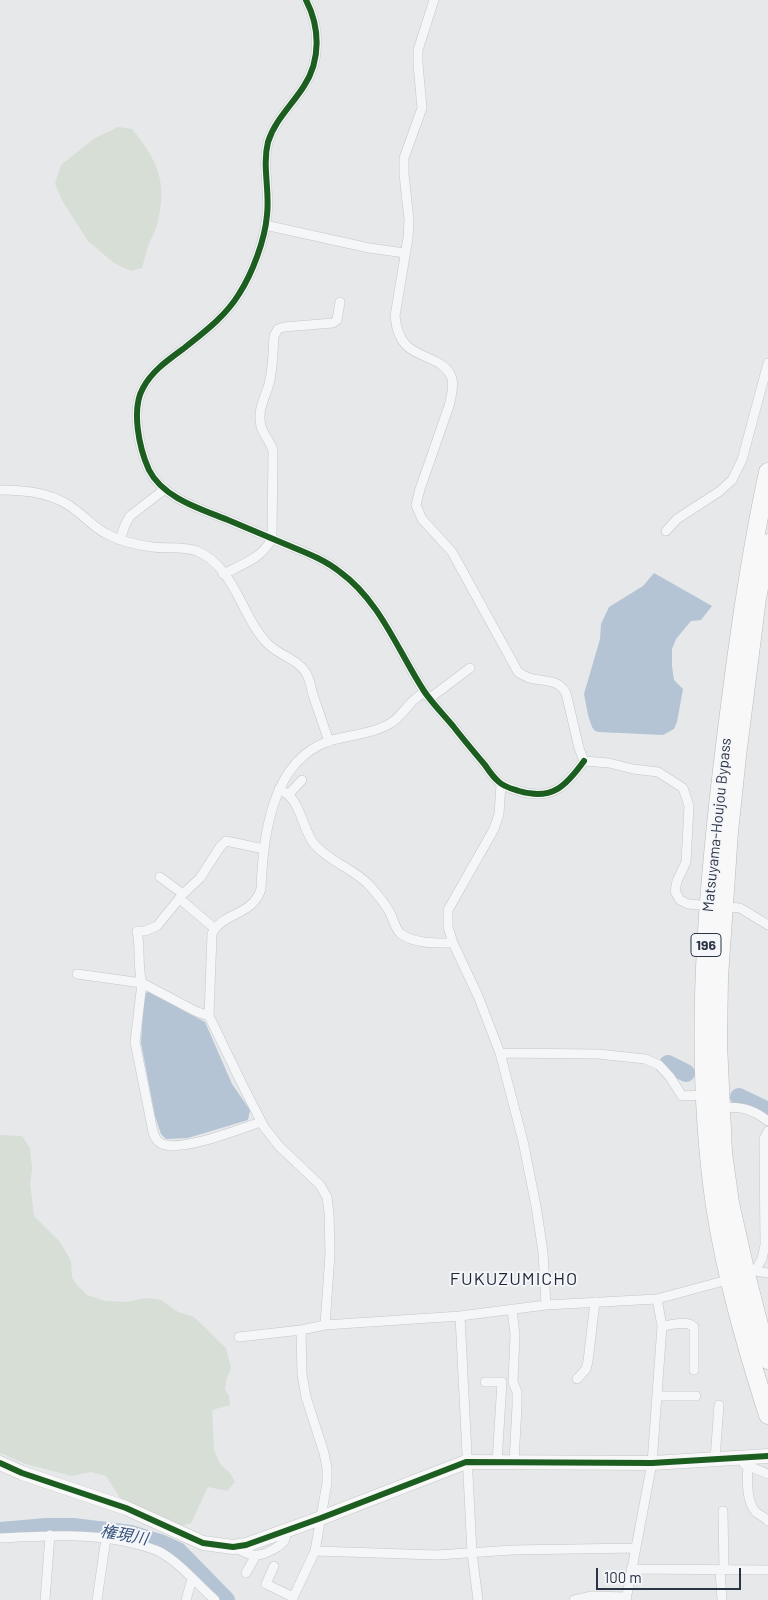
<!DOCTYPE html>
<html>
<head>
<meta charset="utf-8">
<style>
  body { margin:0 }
  #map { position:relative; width:768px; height:1600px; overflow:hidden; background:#e6e8ea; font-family:Barlow,sans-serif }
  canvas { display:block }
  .scale { position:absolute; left:596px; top:1568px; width:145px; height:22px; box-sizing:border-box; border:2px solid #2b3445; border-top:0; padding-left:6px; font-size:15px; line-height:18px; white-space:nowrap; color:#2b3445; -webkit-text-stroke:4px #f4f6f9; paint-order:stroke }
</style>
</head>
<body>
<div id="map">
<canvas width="768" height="1600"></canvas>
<div class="scale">100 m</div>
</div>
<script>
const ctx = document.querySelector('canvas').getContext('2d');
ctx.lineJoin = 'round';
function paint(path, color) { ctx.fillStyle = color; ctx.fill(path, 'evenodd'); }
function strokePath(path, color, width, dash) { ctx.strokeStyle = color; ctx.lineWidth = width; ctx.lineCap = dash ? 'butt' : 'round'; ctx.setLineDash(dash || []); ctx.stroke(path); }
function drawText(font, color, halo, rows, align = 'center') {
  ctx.font = font + ' Barlow,"Noto Sans JP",sans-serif'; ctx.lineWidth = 4; ctx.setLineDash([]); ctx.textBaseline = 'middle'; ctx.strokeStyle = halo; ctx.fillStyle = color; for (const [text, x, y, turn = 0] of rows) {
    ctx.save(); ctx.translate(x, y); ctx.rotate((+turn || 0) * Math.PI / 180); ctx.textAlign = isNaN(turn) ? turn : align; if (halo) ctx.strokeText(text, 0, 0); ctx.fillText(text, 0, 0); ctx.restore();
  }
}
const green = new Path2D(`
  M118,127L132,129C158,161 168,183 157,225C155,232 151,239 148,246C146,253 144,261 142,268L131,271L114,263L88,241L63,202L55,184L61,165L95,138Z
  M0,1135L22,1136L30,1148L32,1169L30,1183L34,1216L60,1242L71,1261L72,1278L78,1286L87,1295L105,1301L125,1302L147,1298L161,1300L178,1312L194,1317L226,1348L231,1368L226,1381L225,1389L229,1396L230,1405L212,1410L214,1450L221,1465L230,1473L235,1482L227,1491L208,1487L191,1523L181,1526L120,1498L106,1476L91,1472L72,1476L26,1464L0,1453Z`);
const water = new Path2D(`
  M654,573L712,606L701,620L691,621L676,639L672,649V666L674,680L683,689L677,722L674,729L663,735L599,732L595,731L592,727L588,715L584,694L600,639L601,624L609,607L643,586Z
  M149,992L205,1022L232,1084L250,1110L248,1120L188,1138L166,1139L161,1134L155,1116L141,1043L144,993Z`);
const river = new Path2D(`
  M668,1064L686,1073
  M739,1097L768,1111
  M0,1531L46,1527H73L131,1534L160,1543L178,1551L226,1600`);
const street = new Path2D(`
  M306,0C320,27 321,60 304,86C292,105 275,120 268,142C262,166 270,191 267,215C265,240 252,274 239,294C225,317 203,333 183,349C168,360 152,371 143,388C131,409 139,448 149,470C163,498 201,509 228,520C247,528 266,536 285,544C304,552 324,559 340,572C380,601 398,651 424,691C432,703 443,714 453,726C463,739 474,752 485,765C489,771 494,778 499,782C504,787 513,789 519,791C552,801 566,786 584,761
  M434,0L418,50V64L422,108L404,158V174L409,220L408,238L395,316C396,326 399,338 406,345C418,358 447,359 452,379C454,387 451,398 449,406L420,489L416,505L422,519L452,552L518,672C521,674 525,676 529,678C544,682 557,678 566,693L579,748L584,761
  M265,225L369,248L405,253
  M0,490C28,490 56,493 78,512C87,519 95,528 105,533C119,541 137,545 152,547C167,549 183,546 197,551C235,567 241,616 267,643C279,656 297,658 306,673C310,679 311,688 313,695C318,710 324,726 329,742
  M666,531L677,519L720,491L732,480L742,460L768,363
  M120,540L125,525L130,516L165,489
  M223,574C241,565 263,558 272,538L273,451C271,442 263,435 261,426C257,410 265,398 269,384C273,369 273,351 274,336L278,329L284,327L333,323L337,320L340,302
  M430,698L470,668
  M584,761L609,763L633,769L658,772L683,788L689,806L686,862L677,881L675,891L680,900L688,904L740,908L768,925
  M501,785L499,814L494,829L448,910V927L453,943L478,996L500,1053L523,1141L536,1206L543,1252L546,1305
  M279,789C302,798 301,829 315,845C331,863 355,869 370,886C377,894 384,902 389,911C393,918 395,929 401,934C415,944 437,943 453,943
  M289,794L302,780
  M160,877L183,894
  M180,899L214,928
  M77,974L142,983L195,1011L209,1016
  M500,1053L598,1054L645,1059L659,1065L670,1077L682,1096L705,1095
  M721,1107C741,1107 751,1108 768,1121
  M261,1122C239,1129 183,1152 162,1144C156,1141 155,1137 153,1132L135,1042L142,983C137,966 141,948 137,931H145L157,926L183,894L200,878L220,847L226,841L264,849
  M755,1271L762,1259L765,1245L764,1139L768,1131
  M744,1275L755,1271L768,1273
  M512,1309L515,1335L513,1382L517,1392V1406L514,1462
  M460,1316L472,1553L478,1600
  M325,1325L330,1254L329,1213L327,1197L320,1185L279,1146L264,1127L244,1088L209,1016L212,934C222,912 253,916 261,889C263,837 271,761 329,741C349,735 373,734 391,723C399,718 404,710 410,704C414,699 420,695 425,692
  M662,1326C672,1325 687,1320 694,1327V1370
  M239,1337L301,1330L325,1325L460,1316L546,1305L657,1299L731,1279
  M577,1379L586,1369L588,1361L595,1302
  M485,1382H502L497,1462
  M657,1396H696
  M715,1459L719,1405
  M744,1464L768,1474
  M748,1465C747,1479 746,1500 755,1511C758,1515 764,1516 768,1521
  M723,1511L724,1570
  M0,1538C42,1536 82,1533 123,1541C135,1544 149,1546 160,1552C180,1563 197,1584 215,1600
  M234,1547C240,1550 249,1556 257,1555C264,1555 283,1546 285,1539C286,1537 285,1533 285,1531
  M315,1551L437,1555L512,1550L636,1548
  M274,1566L266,1584L293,1597
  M631,1569L768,1570
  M720,1570L722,1600
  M246,1573L256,1555
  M45,1600L50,1535
  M97,1600L106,1538
  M186,1600L192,1579
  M292,1600L315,1551L327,1483V1468L324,1453L306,1397L302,1374L301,1330
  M574,1600L592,1596L627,1597
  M626,1600L652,1463L662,1326L657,1299`);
const secondary = new Path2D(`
  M0,1463L22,1473L126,1508L203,1543L233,1547L246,1545L321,1518L466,1462L652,1463L768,1456`);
const highway = new Path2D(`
  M768,472C747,570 734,670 722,770C705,915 694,1061 715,1206C726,1277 746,1346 768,1415
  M768,543L757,598L737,756L729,832L719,977L718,1043L723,1153L730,1203L746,1274L768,1360`);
const cycleway = new Path2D(`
  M306,0C320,27 321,60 304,86C292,105 275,120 268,142C262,166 270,191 267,215C265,240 252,274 239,294C225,317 203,333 183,349C168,360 152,371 143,388C131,409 139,448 149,470C163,498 201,509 228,520C247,528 266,536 285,544C304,552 324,559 340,572C380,601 398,651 424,691C432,703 443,714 453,726C463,739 474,752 485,765C489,771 494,778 499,782C504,787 513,789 519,791C552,801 566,786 584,761
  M0,1463L22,1473L126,1508L203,1543L233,1547L246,1545L321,1518L466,1462L652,1463L768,1456`);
const shields = [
  [706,945,30]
];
const shieldNames = [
  ["196",706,945]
];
const streetNames = [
  ["Matsuyama-Houjou Bypass",717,825,-84]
];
const waterNames = [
  ["権現川",124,1535,10]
];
const quarterNames = [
  ["FUKUZUMICHO",514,1279]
];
paint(green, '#d6ded6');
paint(water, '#b4c4d5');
strokePath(river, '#b4c4d5', 18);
strokePath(street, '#c4c6c8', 10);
strokePath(secondary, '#c4c6c8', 15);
strokePath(highway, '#b8bbbf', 19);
strokePath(street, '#f5f6f7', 9);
strokePath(secondary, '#f8f8f8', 14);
strokePath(highway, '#f8f8f8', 18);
strokePath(cycleway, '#1b5e20', 6);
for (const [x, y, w] of shields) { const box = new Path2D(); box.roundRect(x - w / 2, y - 11.5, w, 23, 4); ctx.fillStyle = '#f4f6f9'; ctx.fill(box); strokePath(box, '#2b3445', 1); }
drawText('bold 14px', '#2b3445', null, shieldNames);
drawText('15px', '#2b3445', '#f4f6f9', streetNames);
drawText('italic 16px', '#34527a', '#f4f6f9', waterNames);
ctx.letterSpacing = '1px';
drawText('18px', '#1d2536', '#f4f6f9', quarterNames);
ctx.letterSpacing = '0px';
</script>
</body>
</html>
